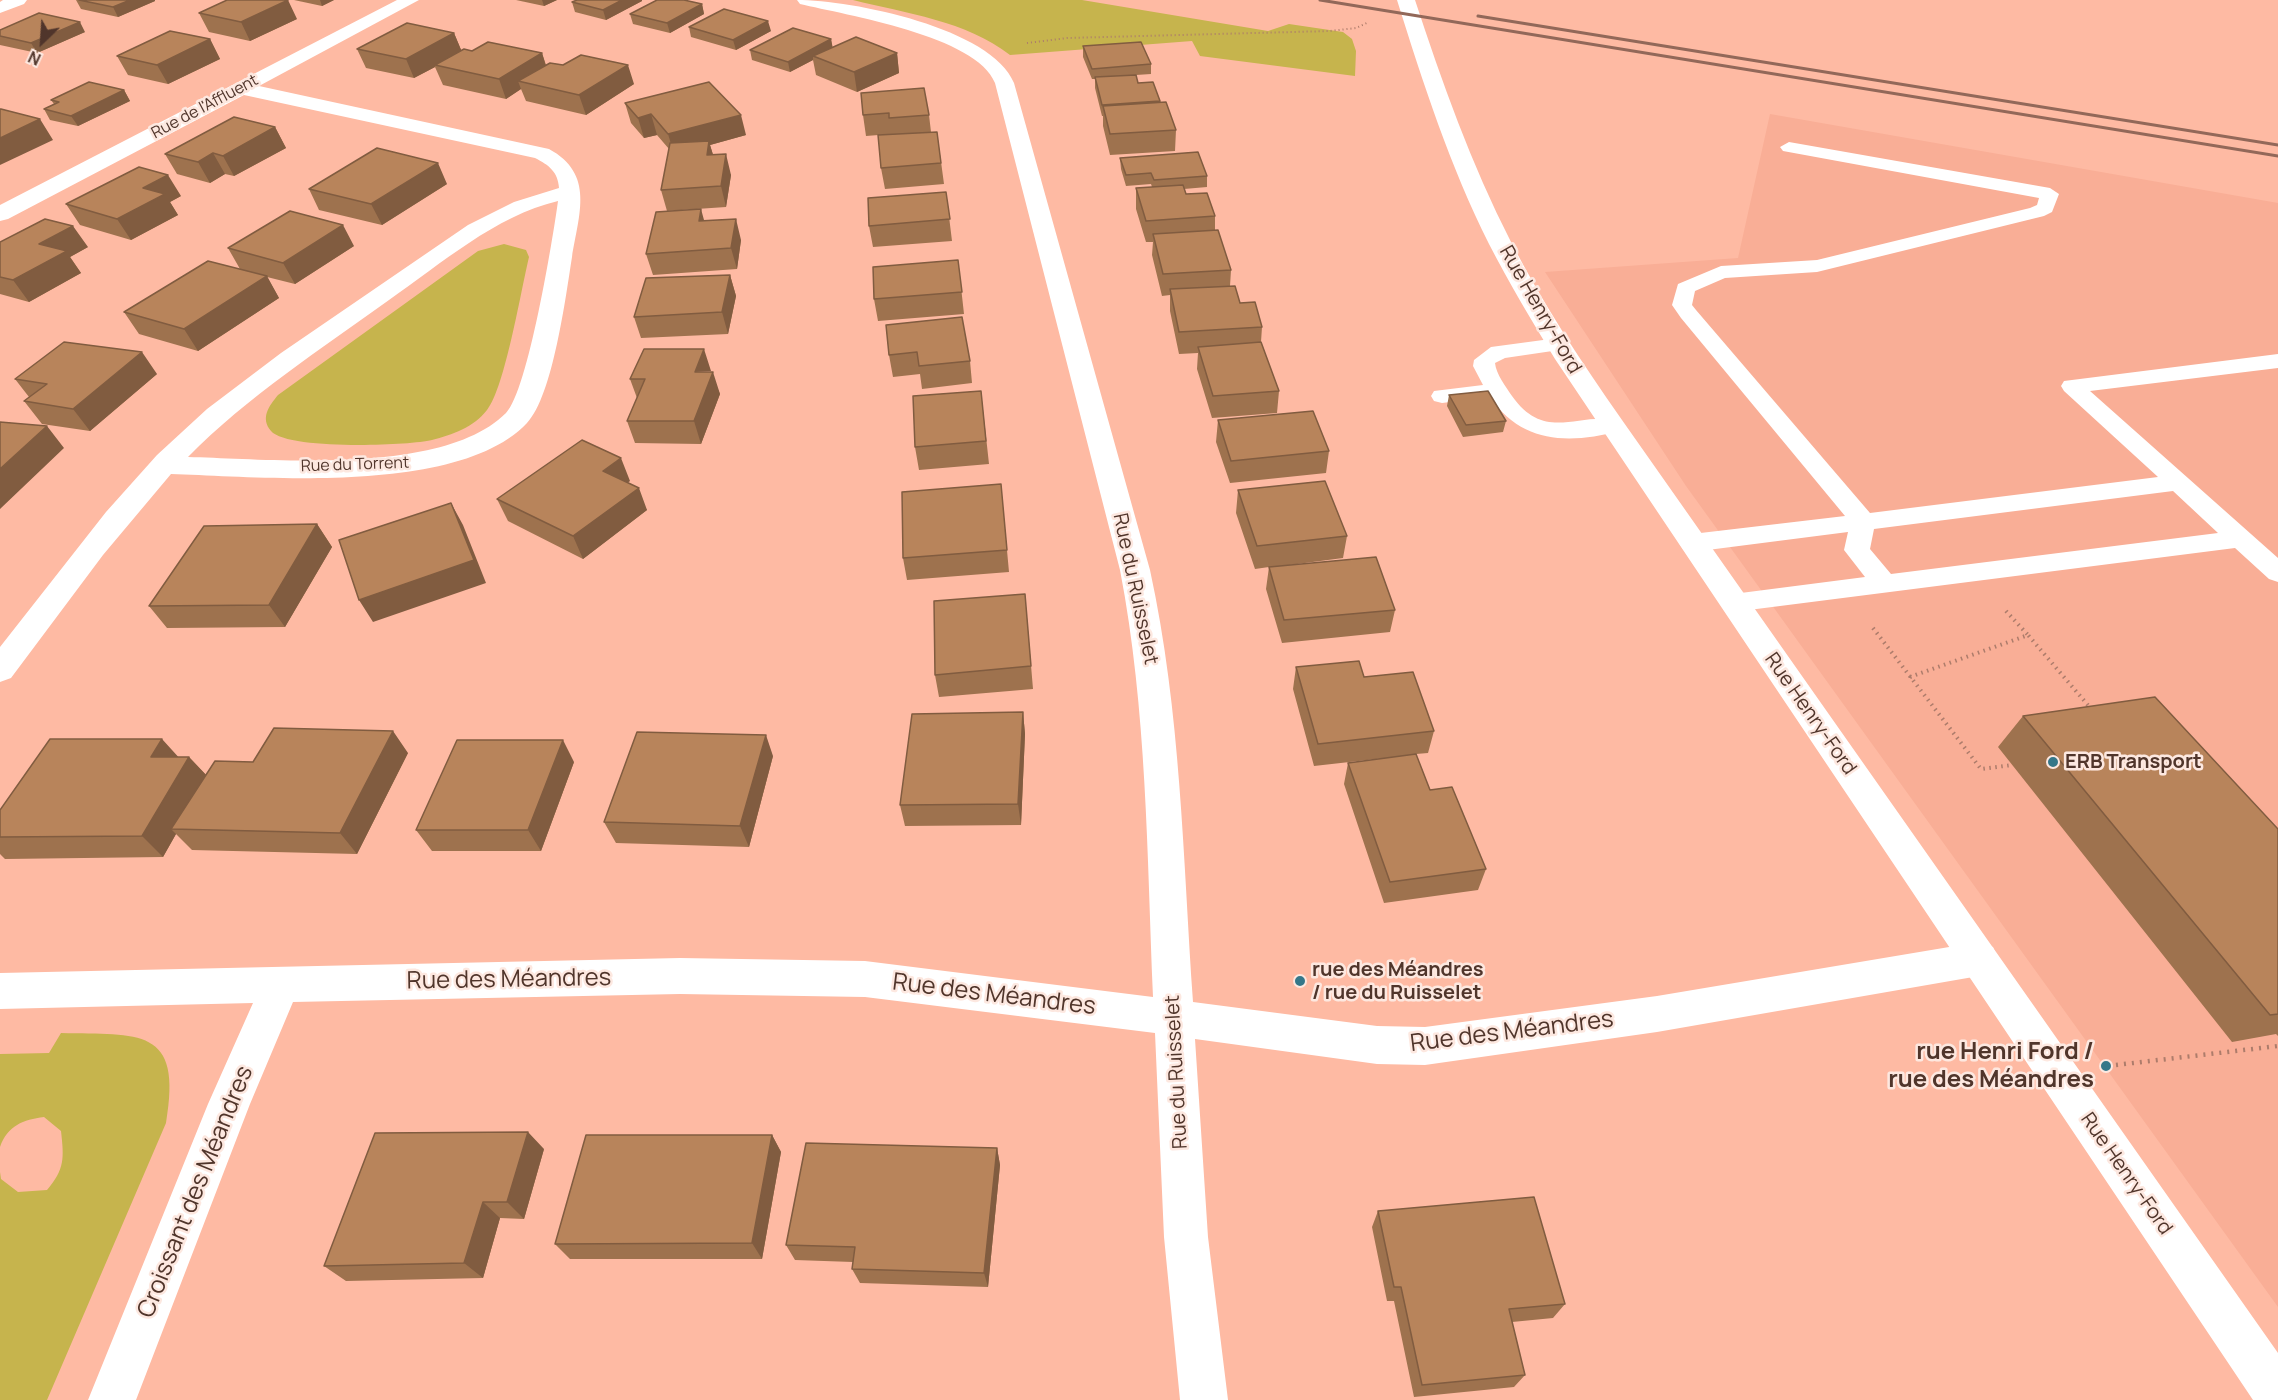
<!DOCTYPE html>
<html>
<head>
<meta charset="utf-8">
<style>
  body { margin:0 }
  #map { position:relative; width:2278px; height:1400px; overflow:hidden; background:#febaa3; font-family:Manrope,sans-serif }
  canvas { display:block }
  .north { position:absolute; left:12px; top:12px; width:60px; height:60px; -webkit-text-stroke:4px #fde8e0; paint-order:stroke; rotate:205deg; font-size:16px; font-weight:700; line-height:24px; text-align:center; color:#50352b }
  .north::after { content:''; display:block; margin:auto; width:21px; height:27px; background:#50352b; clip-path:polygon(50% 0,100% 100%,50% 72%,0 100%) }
</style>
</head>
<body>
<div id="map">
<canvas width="2278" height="1400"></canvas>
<div class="north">N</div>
</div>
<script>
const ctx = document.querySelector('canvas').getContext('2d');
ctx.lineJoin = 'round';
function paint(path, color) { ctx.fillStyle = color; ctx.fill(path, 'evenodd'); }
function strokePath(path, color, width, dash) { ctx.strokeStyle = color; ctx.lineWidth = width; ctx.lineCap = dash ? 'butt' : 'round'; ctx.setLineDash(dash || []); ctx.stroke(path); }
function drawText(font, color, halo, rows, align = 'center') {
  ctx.font = font + ' Manrope,sans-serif'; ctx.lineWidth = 5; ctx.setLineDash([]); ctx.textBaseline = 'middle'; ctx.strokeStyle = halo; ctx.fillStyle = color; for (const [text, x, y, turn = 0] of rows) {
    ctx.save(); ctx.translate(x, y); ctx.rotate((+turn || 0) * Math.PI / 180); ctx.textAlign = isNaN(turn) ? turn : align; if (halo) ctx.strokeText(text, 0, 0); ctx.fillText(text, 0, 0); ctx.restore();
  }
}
const built = new Path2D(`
  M1770,114L2278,203V1307L1686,486L1545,272L1738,258Z`);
const green = new Path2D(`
  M853,0H1082L1268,31L1289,24L1343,32L1352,39L1356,51L1355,76L1200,56L1192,41L1010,55C967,21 905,13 853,0Z
  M504,244L526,250L529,257C521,290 505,388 487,410C474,427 452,435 432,440C406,446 287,450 271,431C260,418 269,406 278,395L478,251Z
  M61,1033C139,1035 183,1026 166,1123L47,1400H0V1172L1,1179L18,1192L47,1190C65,1169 64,1158 61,1131L44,1117C23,1120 8,1125 0,1147V1054L49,1053Z`);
const pathFar2 = new Path2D(`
  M1027,43L1067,38L1330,31L1356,28L1369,22`);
const pathFar1 = new Path2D(`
  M2006,611L2028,635
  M1873,628L1981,769L2012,765
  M1910,677L2028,635L2093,711`);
const path = new Path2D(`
  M2116,1065L2278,1046`);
const service = new Path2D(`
  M1789,142L2050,188L2059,194L2052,212L2044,216L1817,272L1725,278L1695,291L1692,305L1696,310L1870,513L2158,477L2064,391L2061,386L2064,381L2278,354V368L2090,391L2278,558V582L2269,579L2235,548L1733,612L1724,610L1720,603L1724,596L1733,594L1865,577L1844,550L1848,532L1692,552L1683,549L1679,543L1683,537L1692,534L1845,516L1681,318L1672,305L1678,284L1721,266L1817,260L2030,208L2037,205L2039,198L1783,151L1780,147ZM2173,491L2218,533L1891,574L1870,549L1874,529Z
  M1558,338L1566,339L1569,344L1566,349L1505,358L1495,363C1496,374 1506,387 1512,396C1546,444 1579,410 1620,421L1624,426L1620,431C1569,444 1522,444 1490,397L1442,403L1434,401L1431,396L1434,391L1483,385L1473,366L1474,360L1491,347Z`);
const minor = new Path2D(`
  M3,0H27L24,4L0,13V2Z
  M397,0H419L259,86L549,149C595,174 579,214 572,257C566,295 553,396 527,423C459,495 264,477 171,474L103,555L11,678L0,682V647L106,512L157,455L207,409L281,353L468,225L514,202L559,188C558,172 549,165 535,158L244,95L8,219L0,221V205ZM558,201C553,238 528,391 506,413C443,476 271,459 188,457C248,396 320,350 389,300C441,264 495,216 558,201Z
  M797,0C852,0 992,28 1014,83L1150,570C1181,712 1183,858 1193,1002L1377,1026L1425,1027L1657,996L1979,942L1993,947L1998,959L1993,971L1979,976L1657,1032L1425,1065L1377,1064L1195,1039L1208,1237L1228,1400H1180L1164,1237L1155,1033L865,997L680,994L293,1002L250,1104L136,1400H88L208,1104L253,1003L0,1009V973L680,958L865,961L1153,997C1147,854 1147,710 1120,570L995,83C977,36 846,15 800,4Z`);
const tertiary = new Path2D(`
  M1397,0H1415C1442,82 1471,164 1511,242C1543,304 1582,363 1622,420L2278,1353V1400H2253L1555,359C1532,321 1509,283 1489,244C1450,166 1423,83 1397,0Z`);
const rail = new Path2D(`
  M1320,0L2278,156
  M1478,16L2278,145`);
const wall = new Path2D(`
  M76,0H155V1L118,17L81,9Z
  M294,0H334L322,6Z
  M516,0H557L544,6Z
  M642,1L606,20L575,12L572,2Z
  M702,4L704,14L670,33L633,24L630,14Z
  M199,13L297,19L250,41L209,32Z
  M689,27L771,31L736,50L691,37Z
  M0,30L85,32L37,53L0,45Z
  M454,33L461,50L542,53L546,65L634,84L586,115L526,101L521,89L506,99L443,85L435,67L414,78L366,68L357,49Z
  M210,39L220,59L168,84L128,75L117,56Z
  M831,39L832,47L897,53L899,73L857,92L816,75L813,60L790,72L752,60L750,50Z
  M1083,46L1151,64V74L1136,75L1138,83L1160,102L1176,130L1175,151L1110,155L1103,126V116H1102L1095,88V79H1092L1083,57Z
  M124,90L130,101L78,126L50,120L44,109L54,104L51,100Z
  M861,93L929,115L931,132H937L944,184L885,189L881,168L891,134L866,136L863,115Z
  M625,103L746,135L710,145L713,155L731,175L726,207L667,211L661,190L669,149L657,135L644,138L631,123Z
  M275,127L286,148L234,176L225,174L210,183L177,174L165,154Z
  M1120,158L1207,176V187L1184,189L1186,194L1215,216V230L1231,270L1230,286L1240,303L1262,327L1261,342L1279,391L1277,413L1212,418L1197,369L1198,353L1179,354L1170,311V295L1162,296L1152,255L1153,242H1146L1136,209V188L1152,187L1151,184L1126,186L1121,169Z
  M447,184L382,225L319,210L309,189Z
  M946,192L952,241L873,247L869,226Z
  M181,196L170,202L178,215L131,240L80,225L66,204Z
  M741,240L737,269L653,275L646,254Z
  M0,242L88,247L70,257L81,273L29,302L0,294Z
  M354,246L295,284L267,277L279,298L198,351L139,334L124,312L240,269L228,248Z
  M958,260L964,314L878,321L874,299Z
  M730,275L736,296L728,334L641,338L634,317Z
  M886,325L970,361L972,383L922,389L920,374L893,377L889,355Z
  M710,372L720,394L701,444L635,443L627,421L637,398L630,379Z
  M157,374L90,431L42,424L24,401L29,397L15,379Z
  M981,391L989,464L919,470L915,447Z
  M1449,395L1506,421L1503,432L1463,437L1447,406Z
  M1218,420L1329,451L1326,473L1230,483L1216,442Z
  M630,481L627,482L647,510L583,559L508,521L497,499Z
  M1238,490L1347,536L1343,558L1282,566L1395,610L1390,632L1282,643L1266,589L1269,567L1255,569L1236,513Z
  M1003,507L1009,572L907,580L903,558Z
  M317,524L332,547L285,627L167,628L149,606Z
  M1025,594L1033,689L939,697L935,675Z
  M1296,667L1364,677L1434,731L1428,753L1416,754L1430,790L1486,869L1478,890L1384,903L1344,784L1348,763L1385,758L1314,766L1293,689Z
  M1023,712L1025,734L1021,825L905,826L900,805Z
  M2023,716L2278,829V1036L2276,1034L2232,1042L1998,747Z
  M408,753L357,854L192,850L176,834L163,857L5,859L0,854V810L178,757H189L206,775L253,762Z
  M773,756L749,847L616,843L604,822Z
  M574,762L541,851H432L416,830Z
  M772,1135L781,1152L762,1259H570L555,1244Z
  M997,1148L1000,1165L988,1287L860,1283L852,1269L853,1262L795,1260L786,1245Z
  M544,1149L524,1219L500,1218L483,1278L346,1281L324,1266Z
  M1378,1211L1565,1304L1553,1318L1512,1322L1525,1375L1514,1387L1414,1397L1394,1301H1387L1372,1227Z`);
const shadedWall = new Path2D(`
  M130,0H155V1L118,17L113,7Z
  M288,0L297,19L250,41L241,22Z
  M320,0H334L322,6Z
  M542,0H557L544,6Z
  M622,0H642V1L606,20L603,10Z
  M702,4L704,14L670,33L667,23Z
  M768,21L771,31L736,50L733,40Z
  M80,22L85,32L37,53L31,43Z
  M454,33L462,52L435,65V67L414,78L406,59Z
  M210,39L220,59L168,84L157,65Z
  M831,39L833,49L813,56V60L790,72L788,62Z
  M542,53L548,73L518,81L521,89L506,99L499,79Z
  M897,53L899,73L857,92L854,72Z
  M628,65L634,84L586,115L579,95Z
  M124,90L130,101L78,126L71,116Z
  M651,114L657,135L644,138L638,118Z
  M741,115L746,135L710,145L715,161L674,154L668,134Z
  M40,119L53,140L0,165V138Z
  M275,127L286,148L234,176L223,156Z
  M213,153L225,174L210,183L198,162Z
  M726,154L731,175L726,207L721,186Z
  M438,163L447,184L382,225L371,204Z
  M168,175L181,196L170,202L178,215L131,240L117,219L143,188Z
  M701,209L707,231L699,221Z
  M736,219L741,240L737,269L731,248Z
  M343,225L354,246L295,284L283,263Z
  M73,226L88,247L70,257L81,273L29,302L13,280L39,244Z
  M730,275L736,296L728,334L722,312Z
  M267,276L279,298L198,351L184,329Z
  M704,349L711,371L695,372Z
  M142,352L157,374L90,431L73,409Z
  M713,372L720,394L701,444L694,421Z
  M47,426L64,448L0,509V469Z
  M621,458L630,481L612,494L603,471Z
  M639,488L647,510L583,559L573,536Z
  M451,503L463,525L486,583L373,622L359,600Z
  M317,524L332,547L285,627L269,605Z
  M1023,712L1025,734L1021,825L1018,804Z
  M393,731L408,753L357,854L340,833Z
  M766,735L773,756L749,847L740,826Z
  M162,739L182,761L151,757Z
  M563,740L574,762L541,851L528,830Z
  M189,757L209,778L171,829L176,834L163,857L142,836Z
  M528,1132L544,1149L524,1219L507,1202Z
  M772,1135L781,1152L762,1259L752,1243Z
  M997,1148L1000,1165L988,1287L984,1273Z
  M483,1202L500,1218L483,1278L464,1263Z`);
const building = new Path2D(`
  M79,0H130L113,7Z
  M227,0H288L241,22L199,13Z
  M577,0H622L603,10L572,2Z
  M657,0H684L702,4L667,23L630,14Z
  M724,9L768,21L733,40L689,27Z
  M39,13L80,22L31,43L0,36V30Z
  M407,23L454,33L406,59L357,49Z
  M793,28L831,39L788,62L750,50Z
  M170,31L210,39L157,65L117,56Z
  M856,37L897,53L854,72L813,56Z
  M488,42L542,53L499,79L435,65L464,49L472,51Z
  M1141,42L1151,64L1092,69L1083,46Z
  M581,55L628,65L579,95L518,81L550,63L563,65Z
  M1136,75L1138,83L1153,82L1160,101L1102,105L1095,77Z
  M89,82L124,90L71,116L44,109L59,102L51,100Z
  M709,82L741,115L668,134L651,114L638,118L625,103Z
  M924,88L929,115L889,118V113L863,115L861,93Z
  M1166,102L1176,130L1110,134L1103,106Z
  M0,109H1L40,119L0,138Z
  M234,117L275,127L223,156L213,153L198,162L165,154Z
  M937,132L941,163L881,168L878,135Z
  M709,141L707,155L726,154L721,186L661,190L670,143Z
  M377,148L438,163L371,204L309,189Z
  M1198,152L1207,176L1154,180L1151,173L1126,175L1120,158Z
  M139,167L168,175L143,188L165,194L117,219L66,204Z
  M1183,185L1186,194L1207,193L1215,216L1146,221L1136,188Z
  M946,192L950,219L869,226L868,198Z
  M701,209L699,221L736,219L731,248L646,254L656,212Z
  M290,211L343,225L283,263L228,248Z
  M45,219L73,226L39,244L67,251L13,280L0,277V242Z
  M1218,230L1231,270L1163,274L1153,234Z
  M958,260L962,292L874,299L873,267Z
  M208,261L267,276L184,329L124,312Z
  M730,275L722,312L634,317L646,278Z
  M1235,286L1240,303L1255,302L1262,327L1179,332L1170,289Z
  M962,317L970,361L919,366L917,352L889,355L886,325Z
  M64,342L142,352L73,409L24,401L47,384L15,379Z
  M1261,342L1279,391L1213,396L1198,347Z
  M644,349H704L695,372H713L694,421H627L645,379H630Z
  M981,391L986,441L915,447L913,396Z
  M1488,391L1506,421L1466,425L1449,395Z
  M1313,411L1329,451L1231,461L1218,420Z
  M0,422L47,426L0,469Z
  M582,440L621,458L603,471L639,488L573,536L497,499Z
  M1325,481L1347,536L1257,546L1238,490Z
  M1001,484L1007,550L903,558L902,492Z
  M451,503L474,560L359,600L339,540Z
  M317,524L269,605L149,606L204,526Z
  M1376,557L1395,610L1284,620L1269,567Z
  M1025,594L1031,666L935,675L934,601Z
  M1359,661L1364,677L1413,672L1434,731L1318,744L1296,667Z
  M2155,697L2278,829V1014L2270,1015L2023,716Z
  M1023,712L1018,804L900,805L912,714Z
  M274,728L393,731L340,833L171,829L215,761L253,762Z
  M637,732L766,735L740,826L604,822Z
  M50,739H162L151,757H189L142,836L0,837V810Z
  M457,740H563L528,830H416Z
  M1416,754L1430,790L1452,787L1486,869L1390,882L1348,763Z
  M528,1132L507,1202H483L464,1263L324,1266L375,1133Z
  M586,1135H772L752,1243L555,1244Z
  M806,1143L997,1148L984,1273L852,1269L855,1247L786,1245Z
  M1534,1197L1565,1304L1509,1309L1525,1375L1422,1385L1401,1287H1394L1378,1211Z`);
const markers = [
  [2053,762,6,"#357789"],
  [1300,981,6,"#357789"],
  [2106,1066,6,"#357789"]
];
const farStreetnames = [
  ["Rue de l'Affluent",205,107,-28],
  ["Rue du Torrent",355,465,-2]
];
const streetNames = [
  ["Rue Henry-Ford",1540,310,60],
  ["Rue du Ruisselet",1135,589,78],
  ["Rue Henry-Ford",1810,714,55],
  ["Rue du Ruisselet",1177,1072,-93],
  ["Rue Henry-Ford",2126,1174,55]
];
const poiNames = [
  ["ERB Transport",2065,762],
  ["rue des Méandres",1312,970],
  ["/ rue du Ruisselet",1312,993]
];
const nearStreetnames = [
  ["Rue des Méandres",509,980,-1],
  ["Rue des Méandres",994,995,7],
  ["Rue des Méandres",1512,1032,-7],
  ["Croissant des Méandres",196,1192,-68]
];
const nearPoinames = [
  ["rue Henri Ford /",2094,1052],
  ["rue des Méandres",2094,1080]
];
paint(built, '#f9ae96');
paint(green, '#c6b44d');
strokePath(pathFar2, '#ad7c6b', 2, [1, 3]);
strokePath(pathFar1, '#ad7c6b', 4, [1.5, 4.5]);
strokePath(path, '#ad7c6b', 4.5, [2, 6]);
paint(service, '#fff');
paint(minor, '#fff');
paint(tertiary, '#fff');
strokePath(rail, '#926859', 3);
paint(wall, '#9e724e');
paint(shadedWall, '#815c40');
paint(building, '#b8845b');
strokePath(building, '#815c40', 1.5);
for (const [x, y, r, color] of markers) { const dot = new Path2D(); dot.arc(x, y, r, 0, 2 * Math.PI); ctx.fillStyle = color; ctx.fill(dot); strokePath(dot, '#fde8e0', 2); }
drawText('16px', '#50352b', '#fde8e0', farStreetnames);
drawText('20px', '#50352b', '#fde8e0', streetNames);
drawText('bold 20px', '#50352b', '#fde8e0', poiNames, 'left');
drawText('24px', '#50352b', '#fde8e0', nearStreetnames);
drawText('bold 24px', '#50352b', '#fde8e0', nearPoinames, 'right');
</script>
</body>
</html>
